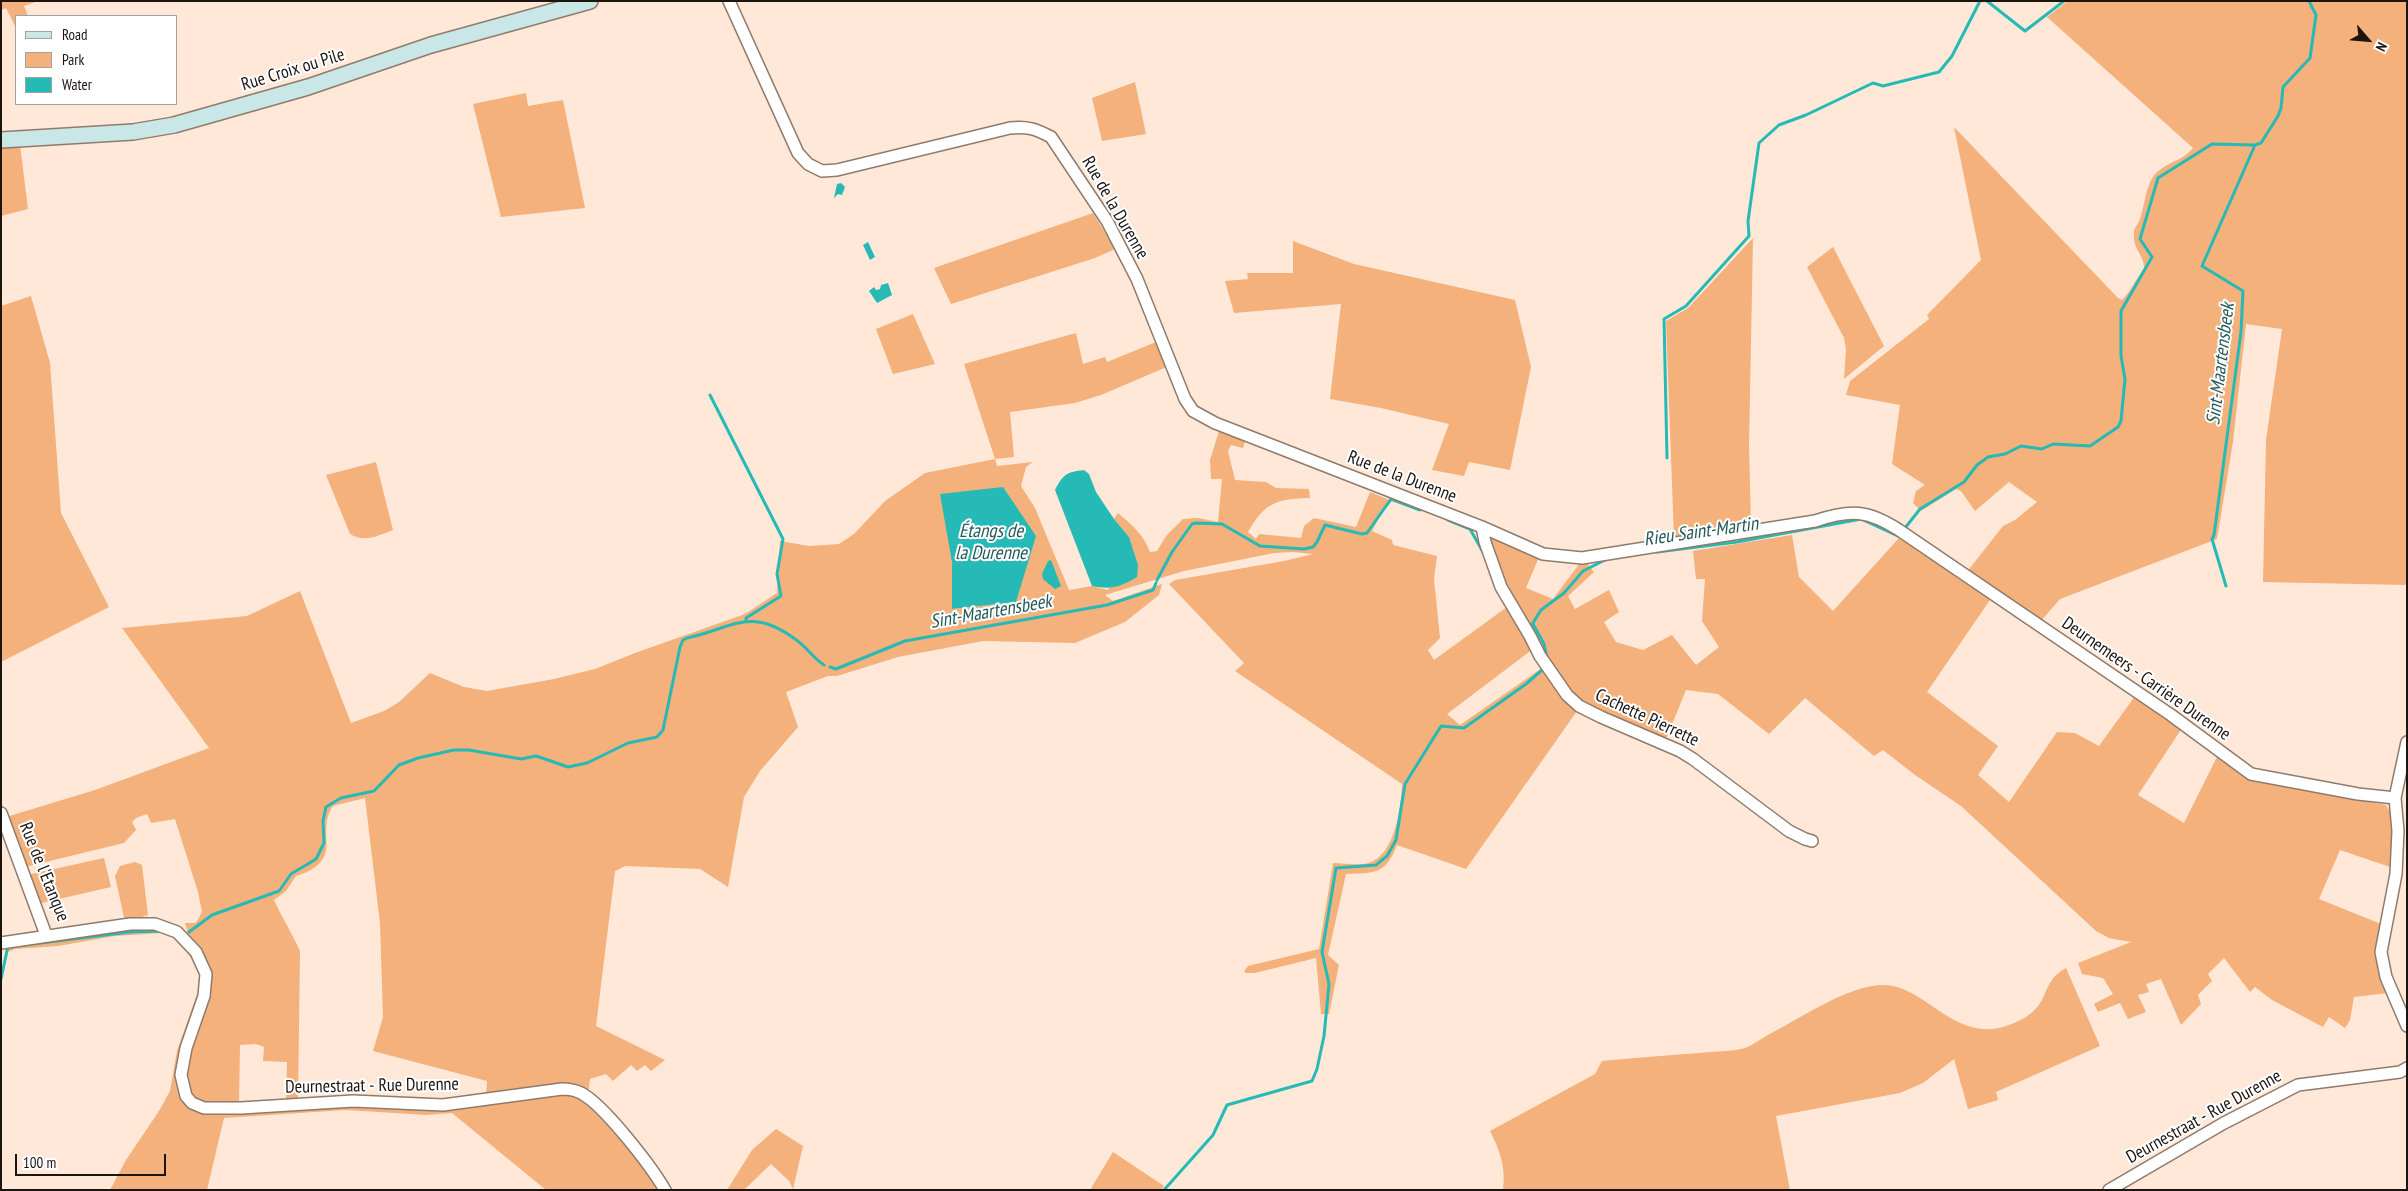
<!DOCTYPE html>
<html>
<head>
<meta charset="utf-8">
<style>
  body { margin:0 }
  #map { position:relative; width:2408px; height:1191px; overflow:hidden; background:#ffe8d8; font-family:"PT Sans Narrow",sans-serif }
  canvas { display:block }
  .frame { position:absolute; inset:0; border:2px solid #1c140f; pointer-events:none }
  .legend { position:absolute; left:15px; top:15px; width:162px; height:90px; box-sizing:border-box; background:#fff; border:1px solid #a4a19f; margin:0; padding:6px 9px; list-style:none; font-size:15px; color:#1c140f }
  .legend li { display:flex; align-items:center; gap:10px; height:25px }
  .legend b { width:25px; border:1px solid #a4a19f }
  .north { position:absolute; left:2343px; top:15px; width:50px; height:50px; -webkit-text-stroke:4px #fff; paint-order:stroke; rotate:117deg; font-size:14px; font-weight:700; line-height:20px; text-align:center; color:#1c140f }
  .north::after { content:''; display:block; margin:auto; width:18px; height:22px; background:#1c140f; clip-path:polygon(50% 0,100% 100%,50% 72%,0 100%) }
  .scale { position:absolute; left:15px; top:1154px; width:151px; height:22px; box-sizing:border-box; border:2px solid #1c140f; border-top:0; padding-left:6px; font-size:15px; line-height:18px; white-space:nowrap; color:#1c140f; -webkit-text-stroke:4px #fff; paint-order:stroke }
</style>
</head>
<body>
<div id="map">
<canvas width="2408" height="1191"></canvas>
<div class="frame"></div>
<ul class="legend">
<li><b style="height:6px;background:#c9e7e6"></b>Road</li>
<li><b style="height:14px;background:#f4b17b"></b>Park</li>
<li><b style="height:14px;background:#25bab5"></b>Water</li>
</ul>
<div class="north">N</div>
<div class="scale">100 m</div>
</div>
<script>
const ctx = document.querySelector('canvas').getContext('2d');
ctx.lineJoin = 'round';
function paint(path, color) { ctx.fillStyle = color; ctx.fill(path, 'evenodd'); }
function strokePath(path, color, width, dash) { ctx.strokeStyle = color; ctx.lineWidth = width; ctx.lineCap = dash ? 'butt' : 'round'; ctx.setLineDash(dash || []); ctx.stroke(path); }
function drawText(font, color, halo, rows, align = 'center') {
  ctx.font = font + ' "PT Sans Narrow",sans-serif'; ctx.lineWidth = 4; ctx.setLineDash([]); ctx.textBaseline = 'middle'; ctx.strokeStyle = halo; ctx.fillStyle = color; for (const [text, x, y, turn = 0] of rows) {
    ctx.save(); ctx.translate(x, y); ctx.rotate((+turn || 0) * Math.PI / 180); ctx.textAlign = isNaN(turn) ? turn : align; if (halo) ctx.strokeText(text, 0, 0); ctx.fillText(text, 0, 0); ctx.restore();
  }
}
const green = new Path2D(`
  M1,1H38L24,6L28,16H16V28L6,8L1,10Z
  M2068,1H2407V585L2263,582L2266,440L2282,329L2246,324L2233,442L2217,539L2060,599L2041,621L1966,573L2003,526L2015,520L2037,502L2009,482L1975,511L1961,491L1956,489L1921,511L1913,503L1916,491L1925,485L1892,464L1900,405L1846,395L1850,381L1929,319L1927,315L1981,260L1954,127L2118,298L2122,300C2131,291 2136,279 2144,268C2145,255 2132,250 2134,232C2134,228 2139,223 2140,219C2146,203 2145,179 2161,169C2172,161 2183,160 2193,148L2047,17Z
  M1135,82L1146,134L1102,141L1092,98Z
  M526,93L528,106L563,100L585,208L501,217L473,104Z
  M20,145L28,209L1,216V146Z
  M1093,213L1115,249L1095,258L951,304L934,268Z
  M1753,238L1749,445L1751,526L1674,538L1666,321L1688,308Z
  M1293,241L1354,264L1515,300L1531,367L1510,470L1469,462L1464,476L1432,470L1449,424L1381,408L1330,399L1341,304L1234,313L1225,281L1248,279L1247,273H1293Z
  M1833,247L1884,346L1844,379L1846,349L1844,338L1807,267Z
  M31,296L50,363L61,513L109,607L1,662V306Z
  M913,314L935,364L893,374L876,329Z
  M1151,325L1169,366L1101,395L1075,403L1010,412L1014,457L995,459L997,466L1033,462L1026,467L1021,486L1035,508L1069,590L1092,586L1108,590L1129,537L1114,519L1118,513C1131,524 1144,535 1150,552L1157,551L1166,536L1183,519L1198,518L1218,522L1222,479H1211L1210,460L1219,431L1245,441L1243,448L1231,445L1228,451L1235,480L1266,482L1276,488L1309,489L1310,498C1277,499 1265,502 1248,532L1256,539L1259,534L1301,538L1304,526L1314,518L1356,527L1370,492L1392,501L1381,514L1372,531L1392,540L1393,545L1437,556L1434,579L1440,638L1428,650L1434,660L1507,607L1533,649L1447,714L1460,725L1542,668L1552,685L1577,711L1466,869L1397,845C1386,874 1375,873 1346,874L1328,955L1339,965L1329,1014H1321L1316,958L1255,973H1246L1244,971L1248,966L1319,949L1333,863C1344,863 1358,866 1368,863C1395,856 1401,807 1402,784L1235,671L1244,663L1169,584L1175,580L1284,561L1313,554L1293,552L1274,553L1184,571L1105,595L1113,601L1162,584L1159,595L1125,622L1075,643L983,641L898,657L837,676H828L786,692L798,727L760,771L744,797L728,887L700,869L625,866L615,871L596,1026L665,1060L651,1071L645,1065L637,1071L631,1065L613,1081L606,1074L590,1079L588,1093L486,1098L487,1081L373,1051L383,1017L380,923L365,798L333,806C314,834 347,860 296,876L286,891L274,900C282,918 292,933 300,951L298,1101L286,1102L287,1062L263,1061L264,1047L256,1044L240,1045L239,1105L209,1106L193,1099L183,1069L209,984L190,940L185,923H196L202,912L198,892L175,819L151,823L147,814L136,818L132,822L136,830L124,843L25,867L6,817L95,790L209,748L122,628L247,616L300,591L351,723L384,711L399,702L430,673L464,687L487,691L554,679L595,669L635,653L745,614L777,593L780,541L809,546L839,544L854,534L885,501L925,473L995,459L964,364L1076,333L1083,364L1105,357L1107,362L1156,342L1150,326ZM952,562L1016,602L952,609Z
  M376,462L393,530C377,536 365,543 350,534L326,475Z
  M1792,535L1799,577L1833,611L1899,538L1990,600L1927,692L1998,746L1978,775L2009,802L2057,732L2075,733L2099,746L2135,696L2182,728L2138,795L2184,823L2217,757L2240,774L2252,780L2386,805L2393,818V868L2340,850L2319,899L2381,924L2377,968L2388,993L2354,997L2350,1020L2345,1028L2329,1017L2323,1027L2272,1000L2255,987L2250,992L2224,958L2208,974L2212,981L2198,995L2201,1004L2181,1025L2161,979L2146,984L2149,992L2138,995L2146,1012L2128,1019L2120,1003L2098,1012L2094,1004L2113,994L2103,978L2082,974L2078,963L2131,942L2109,938L2096,931L1961,806L1915,775L1883,750L1874,756L1805,698L1769,734L1718,694L1686,690L1666,739L1582,704L1561,685L1509,590L1488,540L1492,539L1539,557L1526,588L1553,599L1580,563H1587L1594,572L1568,596L1575,609L1609,590L1619,612L1604,622L1616,642L1643,650L1672,635L1696,665L1719,647L1702,621L1705,579H1696L1693,551Z
  M104,858L111,887L37,904L27,875Z
  M135,862L142,865L148,915L125,922L115,876L120,866Z
  M133,927L166,930L193,951L204,979L183,1046L189,1105H367L565,1092L584,1099L631,1148L659,1190H546L452,1113L426,1115L346,1110L224,1118L207,1190H110L126,1160L159,1111L170,1091L177,1051L201,983L197,964L172,936L161,933L115,936L58,946L15,949L8,952V944Z
  M2066,968L2100,1046L1996,1092L1998,1100L1968,1109L1954,1059L1923,1083L1900,1093L1776,1116L1790,1190H1503C1506,1167 1500,1151 1490,1131L1595,1074L1602,1061C1635,1058 1667,1055 1700,1053C1714,1051 1732,1052 1745,1048C1753,1045 1761,1039 1768,1035C1799,1019 1847,986 1882,985C1923,983 1952,1041 2003,1027C2019,1022 2034,1015 2042,1000C2049,985 2051,976 2066,968Z
  M776,1129L803,1146L793,1189L789,1181L771,1164L744,1190H727L752,1150Z
  M1113,1152L1164,1186L1161,1190H1090Z`);
const water = new Path2D(`
  M841,183L845,187L842,195L838,194L834,198L837,184Z
  M868,242L875,257L870,260L863,245Z
  M888,283L892,295L877,303L869,291L874,287L876,290L880,289L881,285Z
  M1084,470L1089,474L1096,492L1114,519L1129,537L1138,565L1137,577C1120,587 1111,590 1092,586L1055,490C1063,474 1067,472 1084,470Z
  M1003,487L1036,536L1016,602L952,609V562L940,494Z
  M1051,560L1061,586L1055,589L1043,579L1042,574L1048,561Z`);
const stream = new Path2D(`
  M1987,1L2025,31L2064,1
  M2255,145L2261,143L2278,116L2281,108L2283,87L2310,58L2316,15L2309,1
  M710,395L783,539L777,574L781,596L746,618V621
  M1667,458L1664,319L1686,306L1749,236L1748,221L1759,143L1779,125L1806,115L1873,83L1883,86L1939,72L1952,56L1980,1
  M1448,520L1470,529L1483,552
  M1905,528L1920,509L1964,482L1977,465L1988,457L2005,454L2021,446L2042,449L2053,444L2090,446L2118,427L2121,421L2125,379L2121,356V311L2152,257L2140,239L2158,178L2212,144L2255,145
  M1657,552L1737,542L1861,519L1898,536
  M1157,580L1172,552L1192,524L1196,523L1222,524L1260,546L1304,549L1313,547L1317,542L1325,525L1362,534L1367,533L1391,499L1420,510
  M2226,586L2212,539L2214,535L2241,332L2243,291L2202,266L2255,145
  M1533,624L1544,644L1547,658
  M1531,626L1541,610L1564,593L1583,571L1607,559
  M830,667L836,669L905,641L1107,605L1153,590L1156,583
  M189,932L212,915L279,891L291,874L316,859L324,843L323,821L326,807L341,798L374,791L399,765L418,758L454,750H469L521,759L536,756L568,767L587,763L628,743L657,737L663,730L680,647L683,640L687,638C733,628 750,606 795,639C806,646 813,658 824,665
  M24,945L130,932L161,931
  M1,979L8,946
  M1164,1190L1213,1135L1227,1105L1312,1081L1317,1069L1324,1036L1329,984L1322,952L1336,868L1376,865L1387,856L1396,840L1405,784L1441,726L1464,728L1526,684L1542,670`);
const street = new Path2D(`
  M729,1L798,153L808,164L822,171L837,170L1010,128C1027,126 1036,129 1051,137L1107,221L1137,279L1185,399L1193,411L1215,423L1482,527L1543,554L1582,558L1815,521C1851,509 1868,510 1899,530L2171,715L2251,774L2358,794L2395,798
  M1482,527L1485,542L1501,587L1530,636L1540,656L1567,695L1579,706L1601,717L1680,751L1693,759L1789,831L1805,839L1812,841
  M2407,742L2395,798L2398,831L2396,874L2381,952L2386,977L2407,1026
  M1,813L46,935
  M1,943L130,924H155L177,932L196,952L206,974L204,996L186,1048L181,1075L186,1096L192,1103L204,1108H241L353,1101L443,1105L562,1089C569,1089 575,1090 581,1093C604,1105 651,1166 665,1190
  M2109,1190L2224,1123L2298,1085L2400,1072L2407,1068`);
const secondary = new Path2D(`
  M1,140L133,132L174,125L308,87L431,45L590,1`);
const streetNames = [
  ["Rue Croix ou Pile",293,70,-17],
  ["Rue de la Durenne",1115,208,60],
  ["Rue de la Durenne",1402,477,21],
  ["Deurnemeers - Carrière Durenne",2146,679,35],
  ["Cachette Pierrette",1647,718,25],
  ["Rue de l'Etanque",44,872,68],
  ["Deurnestraat - Rue Durenne",372,1086,-1],
  ["Deurnestraat - Rue Durenne",2204,1117,-29]
];
const waterNames = [
  ["Sint-Maartensbeek",2221,364,-83],
  ["Étangs de",991,532],
  ["la Durenne",991,554],
  ["Rieu Saint-Martin",1701,532,-8],
  ["Sint-Maartensbeek",991,612,-10]
];
paint(green, '#f4b17b');
paint(water, '#25bab5');
strokePath(stream, '#25bab5', 3);
strokePath(street, '#8f7b6c', 14);
strokePath(secondary, '#8f7b6c', 18);
strokePath(street, '#fff', 11);
strokePath(secondary, '#c9e7e6', 15);
drawText('18px', '#1c140f', '#fff', streetNames);
drawText('italic 19px', '#235b59', '#fff', waterNames);
</script>
</body>
</html>
